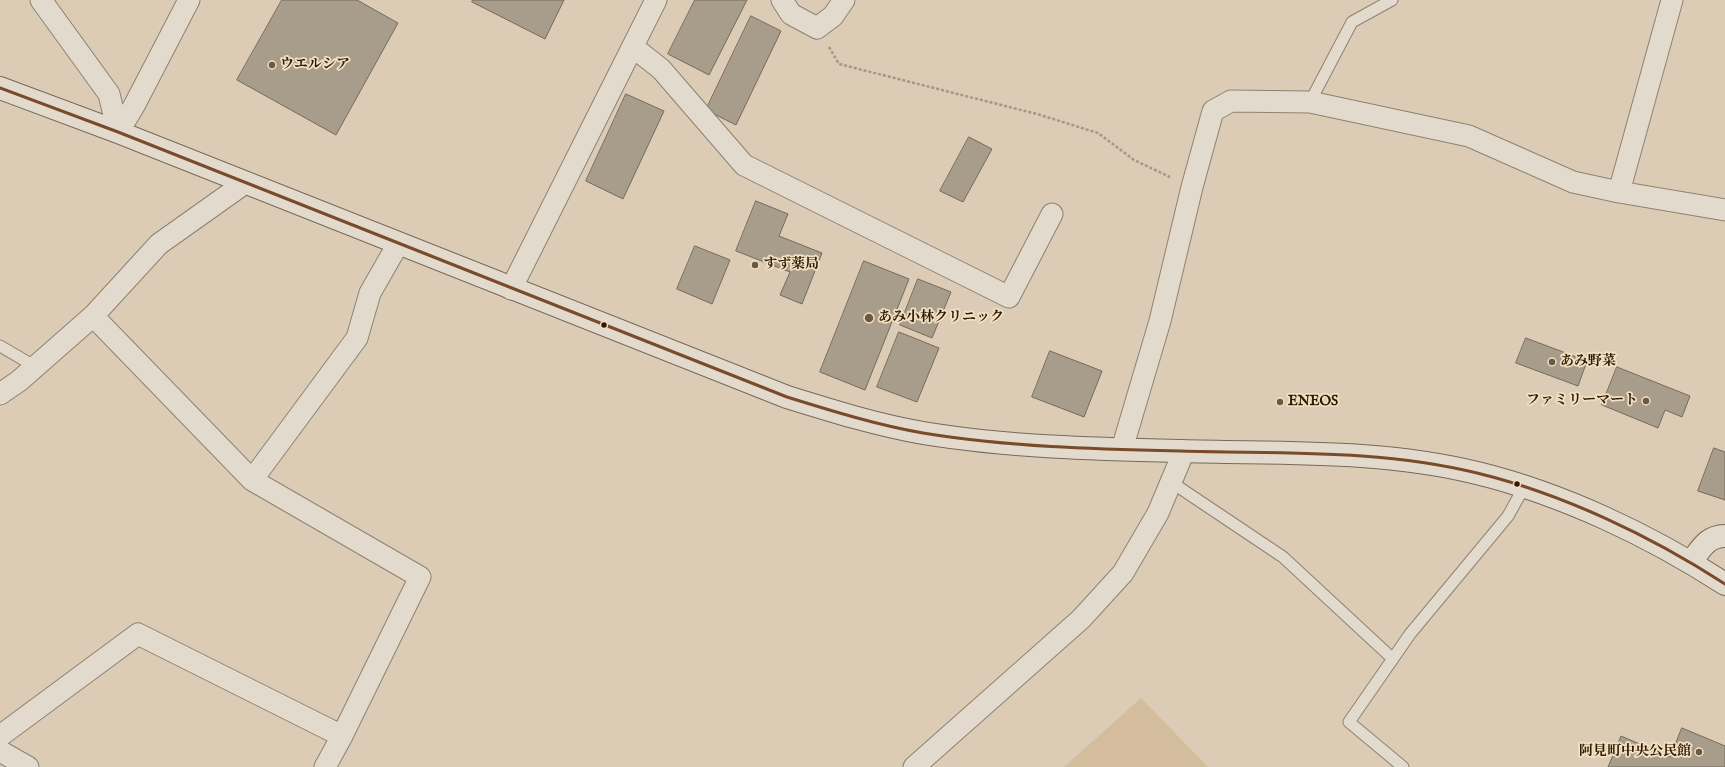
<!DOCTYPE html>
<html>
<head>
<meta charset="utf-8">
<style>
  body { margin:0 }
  canvas { display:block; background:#dcccb5 }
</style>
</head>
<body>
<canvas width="1725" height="767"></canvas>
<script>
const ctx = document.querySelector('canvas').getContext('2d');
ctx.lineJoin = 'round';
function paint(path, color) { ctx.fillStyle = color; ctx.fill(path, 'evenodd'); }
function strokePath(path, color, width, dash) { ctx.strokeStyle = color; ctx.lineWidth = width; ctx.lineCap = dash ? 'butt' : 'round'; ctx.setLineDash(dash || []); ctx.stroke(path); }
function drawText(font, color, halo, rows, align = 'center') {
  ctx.font = font + ' "IM FELL English","Noto Serif JP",serif'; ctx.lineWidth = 3.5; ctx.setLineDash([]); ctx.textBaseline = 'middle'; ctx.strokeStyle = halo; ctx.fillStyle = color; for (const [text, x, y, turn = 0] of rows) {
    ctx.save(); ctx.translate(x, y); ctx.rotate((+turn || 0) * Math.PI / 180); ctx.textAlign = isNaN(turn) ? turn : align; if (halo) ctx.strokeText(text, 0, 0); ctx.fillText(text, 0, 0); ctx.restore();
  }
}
const green = new Path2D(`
  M1141,698L1208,767H1064Z`);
const building = new Path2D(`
  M282,0H357L398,23L336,135L237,80Z
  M473,0H564L545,39L472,2Z
  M695,0H747L709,75L668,54Z
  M751,16L781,31L736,125L706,110Z
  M626,94L664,111L623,199L586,181Z
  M969,137L992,149L963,202L940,191Z
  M756,201L788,214L779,236L822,253L802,304L780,295L790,272L736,251Z
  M695,246L730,260L712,304L677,289Z
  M864,261L909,279L865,390L820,372Z
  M918,279L951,292L932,338L900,325Z
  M899,332L939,348L917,402L877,387Z
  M1526,338L1587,361L1578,386L1516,363Z
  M1050,351L1102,371L1084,417L1032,397Z
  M1617,367L1690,396L1682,417L1665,410L1658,428L1602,405Z
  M1714,448L1725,452V500L1698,491Z
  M1682,728L1725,746V767H1608L1621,736L1670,757Z`);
const path = new Path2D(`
  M829,47L839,64L1037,114L1098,133L1134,160L1170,177`);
const lane = new Path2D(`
  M1310,102L1352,22L1392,0
  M0,346L36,367
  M1171,482L1283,557L1393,659
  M1403,767L1349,722L1410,634L1508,516L1524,487`);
const street = new Path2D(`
  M41,0L109,94L118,132
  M782,0L791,14L817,28L833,16L844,0
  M633,47L661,69L744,165L1009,297L1052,214
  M118,132L134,106L189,0
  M1619,192L1725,210
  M511,289L656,0
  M93,316L252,480L420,577L342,736L325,767
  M0,394L19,381L93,316L159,244L245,183
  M1122,449L1160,321L1192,187L1213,111L1231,101L1310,102L1469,136L1573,182L1619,192L1672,0
  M252,480L357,338L370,293L398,244
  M0,736L138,634L342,736
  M0,751L28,767
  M914,767L1081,619L1123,573L1158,513L1184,451`);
const secondary = new Path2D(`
  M0,88L118,132L787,397C832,411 877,425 923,433C1008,447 1095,449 1181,451C1280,454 1380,449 1477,473C1563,494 1651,536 1725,584
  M1691,562C1701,549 1707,536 1725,536`);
const bus1 = new Path2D(`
  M0,88L118,132L787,397C832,411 877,425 923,433C1008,447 1095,449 1181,451C1280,454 1380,449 1477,473C1563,494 1651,536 1725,584`);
const markers = [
  [272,65,4,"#6c593f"],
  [755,265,4,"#6c593f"],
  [869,318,5,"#6c593f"],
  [604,325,3.5,"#2f1b00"],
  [1552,362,4,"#6c593f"],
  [1646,401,4,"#6c593f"],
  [1280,402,4,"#6c593f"],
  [1517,484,3.5,"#2f1b00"],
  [1699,752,4,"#6c593f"]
];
const poiNames = [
  ["ウエルシア",280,65],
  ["すず薬局",763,265],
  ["あみ小林クリニック",878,318],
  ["あみ野菜",1560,362],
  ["ファミリーマート",1638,401,"right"],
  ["ENEOS",1288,402],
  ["阿見町中央公民館",1691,752,"right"]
];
paint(green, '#d3bd9d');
paint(building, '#a89c8b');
strokePath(building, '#756a5a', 1);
strokePath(lane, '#8d8271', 13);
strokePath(street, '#8d8271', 23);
strokePath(secondary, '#756a5a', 24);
strokePath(path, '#a0988c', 2.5, [3, 2]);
strokePath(lane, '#e3dace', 11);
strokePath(street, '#e3dace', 21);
strokePath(secondary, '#e3dace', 22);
strokePath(bus1, '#7a4b2a', 3);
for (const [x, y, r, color] of markers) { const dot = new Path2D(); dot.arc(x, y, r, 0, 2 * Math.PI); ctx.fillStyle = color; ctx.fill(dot); strokePath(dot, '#f3e0c4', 1.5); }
drawText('bold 14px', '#2f1b00', '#f3e0c4', poiNames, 'left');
</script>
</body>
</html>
